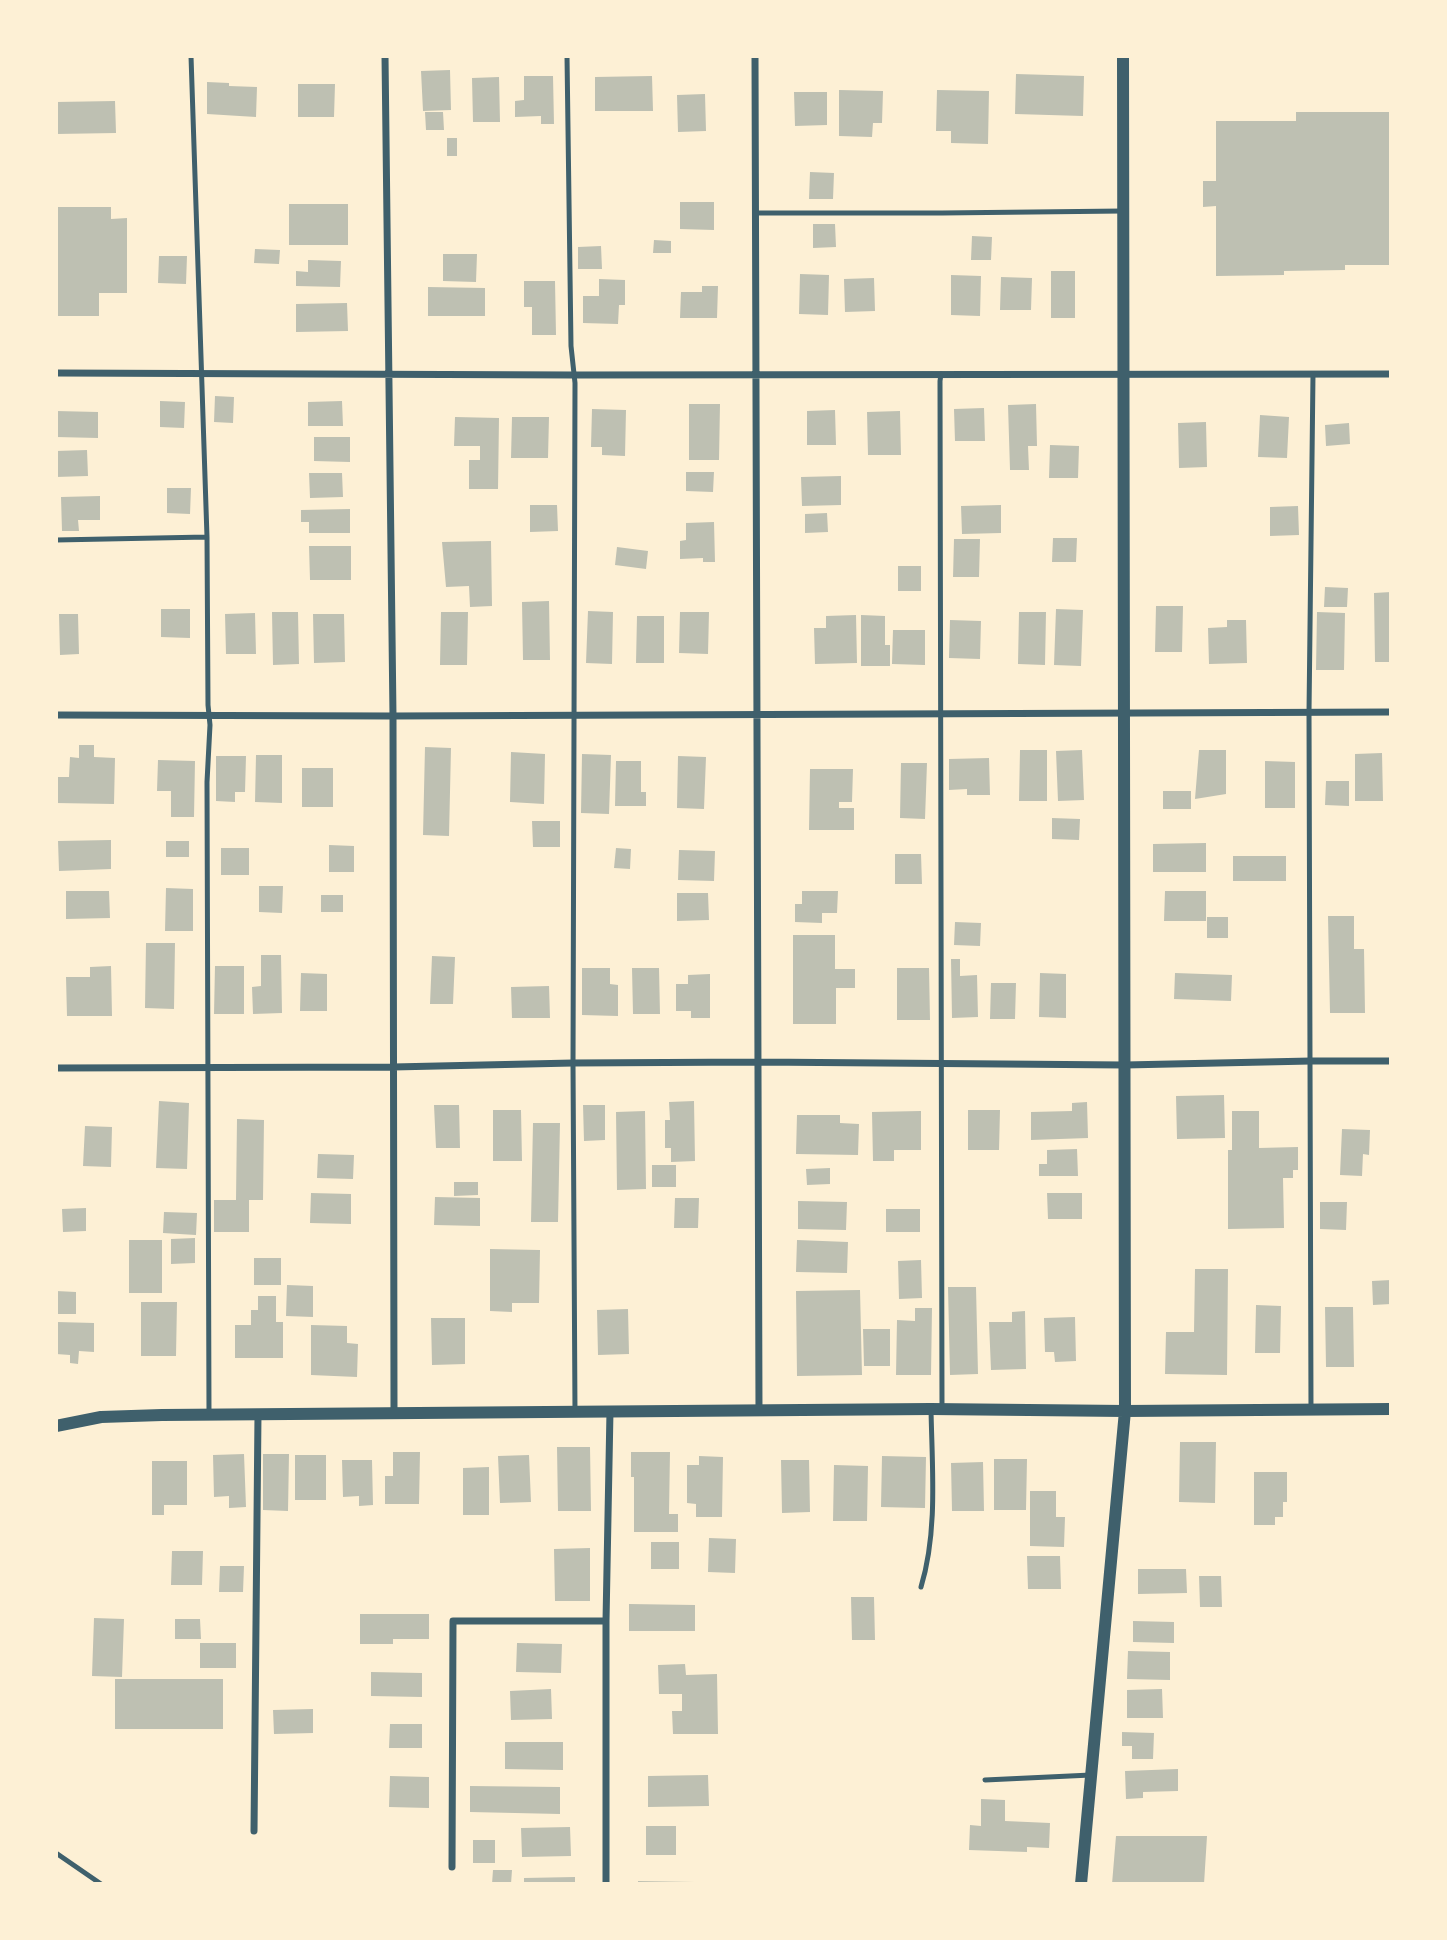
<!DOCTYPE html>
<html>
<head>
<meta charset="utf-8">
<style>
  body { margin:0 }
  #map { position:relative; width:1447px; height:1940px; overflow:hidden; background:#fdf0d5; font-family:"Sofia Sans Condensed",sans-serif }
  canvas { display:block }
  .frame { position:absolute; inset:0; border:58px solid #fdf0d5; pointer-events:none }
</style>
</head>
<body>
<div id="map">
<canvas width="1447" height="1940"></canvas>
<div class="frame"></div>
</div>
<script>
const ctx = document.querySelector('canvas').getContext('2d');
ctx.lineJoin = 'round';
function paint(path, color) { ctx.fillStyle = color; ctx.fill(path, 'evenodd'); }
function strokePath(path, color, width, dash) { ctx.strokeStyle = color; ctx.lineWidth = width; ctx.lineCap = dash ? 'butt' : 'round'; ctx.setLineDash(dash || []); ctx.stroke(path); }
const building = new Path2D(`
  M450,70L451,110L423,111L421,71Z
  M1016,74L1084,76L1083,116L1015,114Z
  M524,76H553L554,124H541V116L515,117V101L524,100Z
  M652,76L653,111H595V77Z
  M499,77L500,122H473L472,78Z
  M207,82L229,83V86L257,87L256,117L207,114Z
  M298,84H335L334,117H298Z
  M839,90L883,91L882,123H873L872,137L839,136Z
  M937,90L989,91L988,144L951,143V131H936Z
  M794,92H827V125L795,126Z
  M705,94L706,131L678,132L677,95Z
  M115,101L116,133L56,134V102Z
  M425,112H443L444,130H426Z
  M1296,112H1391V265H1345V270L1284,271V275L1216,276V206L1203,207V181H1216V121H1296Z
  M447,138H457V156H447Z
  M810,172L834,173L833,199H809Z
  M680,202H714V230L680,229Z
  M289,204H348V245H289Z
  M56,207H111V219L127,218V293H99V316H56Z
  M813,224H835L836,247L813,248Z
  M972,236L992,237L991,260H971Z
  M654,240L671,241V253H653Z
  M601,246L602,269H578V247Z
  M255,249L280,250L279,264L254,263Z
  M443,254H477L476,282L443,281Z
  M159,256H187L186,284L158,283Z
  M308,260L341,261L340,287L296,286V271L308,272Z
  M1051,271H1075V318H1051Z
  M800,274L829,275L828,315L799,314Z
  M951,275L981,276L980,316L951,315Z
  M1001,277L1032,278L1031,310H1000Z
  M874,278L875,311L845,312L844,279Z
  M599,279L625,280V305H619L618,324L583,323V296H599Z
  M524,281H555L556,335H532V307H524Z
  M702,286H718L717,318H680L681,292H702Z
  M428,287L485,288V316H428Z
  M347,303L348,331L296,332V304Z
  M215,396L234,397L233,423L214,422Z
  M160,401L185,402L184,428L160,427Z
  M342,401L343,426H308V402Z
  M689,404H720L719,460H689Z
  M1036,404L1037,446H1028L1029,470H1010L1008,405Z
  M984,408L985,441H955L954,409Z
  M592,409L626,410L625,456L602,455V447H591Z
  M835,410L836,445H807V411Z
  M56,411L98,412V438L56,437Z
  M900,411L901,455H868L867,412Z
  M1260,415L1289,417L1287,458L1258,457Z
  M455,417L499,418L498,489H469V460H480V446H454Z
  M512,417H549L548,458H511Z
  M1206,422L1207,467L1179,468L1178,423Z
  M1349,423L1350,444L1326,446L1325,425Z
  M314,437H350V462L314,461Z
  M1050,445L1079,446L1078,478H1049Z
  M87,450L88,476L56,477V451Z
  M686,472H714L713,492L686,491Z
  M309,473H342L343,497L310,498Z
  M841,476V505L802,506L801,477Z
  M167,488H191L190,514L167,513Z
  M100,496V520H78L79,531H62L61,497Z
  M530,505H557L558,531L530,532Z
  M1001,505V533L962,534L961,506Z
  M1298,506L1299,535L1270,536V507Z
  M350,509V533H309V522H301V510Z
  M827,513L828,532L805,533V514Z
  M714,522L715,562H703V558L680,559V541L686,540V523Z
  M1053,538H1077L1076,562H1052Z
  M954,539H980L979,577H953Z
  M491,541L492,606L470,607L469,586L446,587L442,542Z
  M309,546H351V580H310Z
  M617,547L648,551L646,569L615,565Z
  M898,566H921V591H898Z
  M1325,587L1348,588L1347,607H1324Z
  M1391,592V662H1375L1374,593Z
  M549,601L550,660H523L522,602Z
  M1156,606H1183L1182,652H1155Z
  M161,609H190V638L161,637Z
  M1056,609L1083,610L1081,666L1054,665Z
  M588,611L613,612L612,664L586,663Z
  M272,612H298L299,664L273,665Z
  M441,612H468L467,665H440Z
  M680,612H709L708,654L679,653Z
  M1019,612H1046L1045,665L1018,664Z
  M1317,612L1345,613L1344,670H1316Z
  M255,613L256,654H226L225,614Z
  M59,614H78L79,654L60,655Z
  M313,614H344L345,662L314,663Z
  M856,615L857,663L815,664L814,628H826V616Z
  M861,615L885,616V645H890V666H861Z
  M637,616H664V663H636Z
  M950,620L981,621L980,659L949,658Z
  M1227,620H1246L1247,663L1209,664L1208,628L1227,627Z
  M893,630H925V665L892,664Z
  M79,745H94V757L115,758L114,804L56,803V777H69L70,757L79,758Z
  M425,747L451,748L449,836L423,835Z
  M1020,750H1047V801H1019Z
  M1082,750L1084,800L1058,801L1056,751Z
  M1199,750H1226V794L1195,799Z
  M511,752L545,754L544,804L510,802Z
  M1382,753L1383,801H1355V754Z
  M582,754L611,755L609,814L581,813Z
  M256,755H282V803L255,802Z
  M216,756H246L245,792H235V802L216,801Z
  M678,756L706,757L704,809L677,808Z
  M989,758L990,795H967V789L949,790V759Z
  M158,760L195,761L194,817H171V791H157Z
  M616,761H641V792H646V806H615Z
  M1265,761L1295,762V808H1265Z
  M901,763H927L925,819L900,818Z
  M302,768H333V807H302Z
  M810,769H853L852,802H839V808H854V830H809Z
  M1326,781H1349V806L1325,805Z
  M1163,791H1191V809H1163Z
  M1052,818L1080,819L1079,840L1052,839Z
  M532,821H560V847H533Z
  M111,840V869L59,871L58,841Z
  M166,841H189V857H166Z
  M1206,843V872H1153V844Z
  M329,845L354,846V872H329Z
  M221,848H249V875H221Z
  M616,848L631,849L630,869L614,868Z
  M679,850L715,851L714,881L678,880Z
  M895,854H921L922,884H895Z
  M1233,856H1286V881H1233Z
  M259,886H283L282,913L259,912Z
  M166,888L193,889V931H165Z
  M66,891H109L110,918L66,919Z
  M802,891H838L837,913H822V923L795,922V904H802Z
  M1165,891H1206V921H1164Z
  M677,893H708L709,920L677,921Z
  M321,895H343V912H321Z
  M1328,916H1354V949H1364L1365,1013H1330Z
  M1207,917H1228V938H1207Z
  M955,922L981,923L980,946L954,945Z
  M793,935H835V969H855V988H836V1024H793Z
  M146,943H175L174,1009L145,1008Z
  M261,955H281L282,1013L253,1014L252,987L261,986Z
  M432,956L455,957L453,1004H430Z
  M951,959H960V976L977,975L978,1017L952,1018Z
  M111,966L112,1016H67L66,977H90V967Z
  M215,966H244V1014H214Z
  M582,968H610V984L618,985V1016L582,1015Z
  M632,968H659L660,1014H633Z
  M897,968H929L930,1020H897Z
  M301,973L327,974V1011H300Z
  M1040,973L1066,974V1018L1039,1017Z
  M1175,973L1232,975L1231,1001L1174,999Z
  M710,974V1018H691V1011H676V984H688V975Z
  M991,983H1016L1015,1019H990Z
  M549,986L550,1018H512L511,987Z
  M1224,1095L1225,1138L1177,1139L1176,1096Z
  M159,1101L189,1103L187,1169L156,1168Z
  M694,1101L695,1161L671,1162V1148H665V1120H670L669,1102Z
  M1087,1102L1088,1138L1031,1140V1112L1072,1111V1103Z
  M434,1105H459L460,1148H436Z
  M583,1105H605V1140L584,1141Z
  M493,1110H521L522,1161H493Z
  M968,1110H1000L999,1150H968Z
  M645,1111L646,1189L617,1190L616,1112Z
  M921,1111V1150H894V1161H873L872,1112Z
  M1232,1111H1259V1148L1298,1147V1170H1293V1178H1283L1284,1228L1228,1229V1150H1232Z
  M797,1115H840V1123L859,1124L858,1155L796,1154Z
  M237,1119L264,1120L263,1200H249V1232H214V1200H236Z
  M533,1123H560L558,1222H531Z
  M85,1126L112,1127L111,1167L83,1166Z
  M1342,1129L1370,1130L1369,1155L1363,1154L1362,1176L1340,1175Z
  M1077,1149L1078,1176H1039V1164H1047V1150Z
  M318,1154L354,1155L353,1179L317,1178Z
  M652,1165H676V1187H652Z
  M830,1168V1184L807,1185L806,1169Z
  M454,1182H478V1195L454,1196Z
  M311,1193L351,1194V1224L310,1223Z
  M1047,1193H1082V1219H1048Z
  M435,1197L480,1198V1226L434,1225Z
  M675,1198H699L698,1228H674Z
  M798,1201L847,1202L846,1230L798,1229Z
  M1320,1202H1347L1346,1230L1320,1229Z
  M86,1208V1231L63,1232L62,1209Z
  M886,1209H920V1232H886Z
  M164,1212L197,1213L196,1235L163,1233Z
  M195,1238V1263L171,1264V1239Z
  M129,1240H162V1293H129Z
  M797,1240L848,1242L847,1273L796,1272Z
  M490,1249L540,1250L539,1303H512V1312L490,1311Z
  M254,1258H281V1285H254Z
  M921,1260L922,1298L899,1299L898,1261Z
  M1195,1269H1228L1227,1375L1165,1374L1166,1332H1194Z
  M1391,1280V1304L1373,1305L1372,1281Z
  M287,1285L313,1286V1317L286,1316Z
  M948,1287H976L978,1374L950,1375Z
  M860,1290L862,1375L797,1376L796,1291Z
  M56,1291L76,1292V1314H56Z
  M258,1296H276V1322H283V1358H235V1325H251V1310H258Z
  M141,1302H177L176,1356H141Z
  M1256,1305L1281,1306L1280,1353H1255Z
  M1325,1307H1353L1354,1367H1326Z
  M915,1308H932L931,1375H896L897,1320L915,1321Z
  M628,1309L629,1354L598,1355L597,1310Z
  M1025,1311L1026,1369L991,1370L989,1322H1012V1312Z
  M1075,1317L1076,1361L1055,1362L1054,1352H1045L1044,1318Z
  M431,1318H465V1364L432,1365Z
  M57,1322L94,1323V1352L79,1351L78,1364L70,1363V1355L56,1354Z
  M311,1325L347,1326V1343L358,1344L357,1377L311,1375Z
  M863,1329H890V1366H864Z
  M1180,1442H1216L1215,1503L1179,1502Z
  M557,1447H590L591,1511H558Z
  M393,1452H420L419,1504H385V1476H393Z
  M631,1452H670L669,1514H678V1532H634V1477H631Z
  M244,1454L246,1507L229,1508V1496L214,1497L213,1455Z
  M263,1454H289L288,1511L263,1510Z
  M295,1455H326V1500H295Z
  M529,1455L531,1502L500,1503L498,1456Z
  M699,1456L723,1457L722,1517H696V1504L687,1503V1465H699Z
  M882,1456L926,1457L925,1508L881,1507Z
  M994,1459H1027L1026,1510H994Z
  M342,1460H372L373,1505L359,1506V1496L343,1497Z
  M781,1460H809L810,1512L782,1513Z
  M152,1461H187V1505H164V1515H152Z
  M983,1462L984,1511H952L951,1463Z
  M834,1465L868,1466L867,1521H833Z
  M489,1467V1515H463V1468Z
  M1254,1472H1287V1502H1283V1517H1275V1525H1254Z
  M1030,1491H1056V1517H1065L1064,1547L1030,1546Z
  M709,1538L736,1539L735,1573L708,1572Z
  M651,1542H679V1569H651Z
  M590,1548V1601H555L554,1549Z
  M172,1551H203L202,1585H171Z
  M1027,1556H1060L1061,1589H1028Z
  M220,1566H244L243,1592H219Z
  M1138,1569H1186L1187,1593L1138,1594Z
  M1199,1576H1221L1222,1607H1200Z
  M851,1597H874L875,1640H852Z
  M629,1604L695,1605V1631H629Z
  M360,1614H429V1639H393V1644H360Z
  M94,1618L124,1619L122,1677L92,1676Z
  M175,1619H200L201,1639H175Z
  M1133,1621L1174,1622V1643L1133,1642Z
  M200,1643H236V1668H200Z
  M517,1643L562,1644L561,1673L516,1672Z
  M1128,1651L1170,1652V1680L1127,1679Z
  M685,1664L686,1675L717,1674L718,1734H673L672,1711H682V1694H659L658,1665Z
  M371,1672L422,1673V1697L371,1696Z
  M115,1679H223V1729H115Z
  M551,1689L552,1719L511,1720L510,1691Z
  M1162,1689L1163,1718H1127V1690Z
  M313,1709V1733L274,1734L273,1710Z
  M390,1724H422V1748H389Z
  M1122,1732L1154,1733L1153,1759H1132V1746H1122Z
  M505,1742H563V1770L505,1769Z
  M1178,1769V1791L1143,1792V1798L1126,1799L1125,1771Z
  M708,1775L709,1806L648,1807V1776Z
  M390,1776L429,1777V1808L389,1807Z
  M470,1786L560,1787V1814L470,1812Z
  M981,1799L1005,1800V1821L1050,1823L1049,1848L1027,1847V1852L969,1850L970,1825L981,1826Z
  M646,1826H676V1855H646Z
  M570,1827L571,1856L522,1857L521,1828Z
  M1116,1836H1207L1204,1884H1112Z
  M473,1840H495V1863H473Z
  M493,1870H512L511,1884H492Z
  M575,1877V1884H524V1878Z
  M638,1881L695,1882V1884H638Z`);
const service = new Path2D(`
  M191,56L207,537L208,705L210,725L207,782L209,1414
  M567,56L571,346L575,383L573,1063L575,1412
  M755,213H942L1123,211
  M941,374L940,381C942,724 940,1066 942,1409
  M56,540L207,537
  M1311,1410L1309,712L1313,374
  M921,1587C938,1531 932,1467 931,1409
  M985,1780L1091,1775
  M56,1853L101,1884`);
const minor = new Path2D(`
  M385,56L393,716L394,1413
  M755,56L759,1410
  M56,373L574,375L1391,374
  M56,715L393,716L1391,712
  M56,1068L393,1067L573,1063L758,1062L1125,1065L1311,1061H1391
  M254,1831L258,1414
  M452,1867L453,1621H606
  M606,1884V1621L610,1411`);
const tertiary = new Path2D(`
  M56,1426L101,1417L162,1415L931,1409L1125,1411L1391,1409
  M1081,1884L1125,1411L1123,56`);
paint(building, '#bec0b2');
strokePath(service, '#3f606c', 5);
strokePath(minor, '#3f606c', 7);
strokePath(tertiary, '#3f606c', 12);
</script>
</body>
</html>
